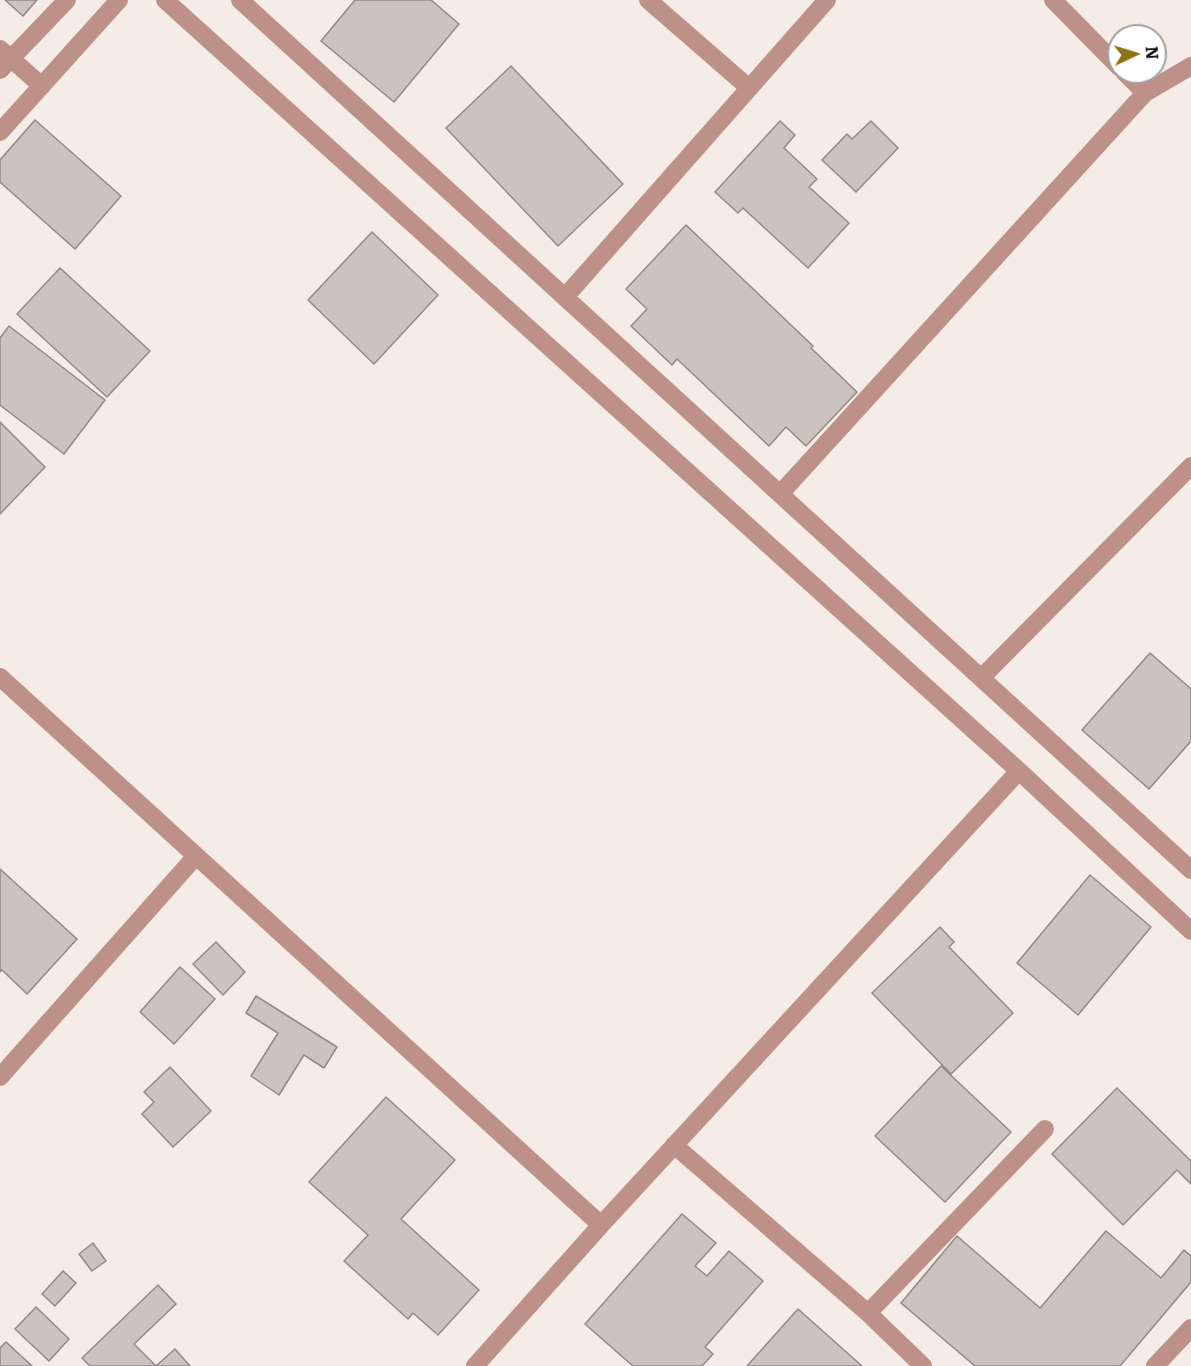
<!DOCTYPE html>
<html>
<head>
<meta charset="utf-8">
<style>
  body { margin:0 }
  #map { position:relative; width:1191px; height:1366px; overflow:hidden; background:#f5ebe7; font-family:Literata,serif }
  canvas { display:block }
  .north { position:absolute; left:1107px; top:24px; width:60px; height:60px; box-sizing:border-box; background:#fff; border:2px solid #a1a0a0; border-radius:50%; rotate:86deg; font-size:16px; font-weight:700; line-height:24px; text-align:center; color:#151211 }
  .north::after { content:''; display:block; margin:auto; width:21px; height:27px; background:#8c7215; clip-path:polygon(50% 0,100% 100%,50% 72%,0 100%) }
</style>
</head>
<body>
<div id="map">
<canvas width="1191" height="1366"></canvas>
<div class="north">N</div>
</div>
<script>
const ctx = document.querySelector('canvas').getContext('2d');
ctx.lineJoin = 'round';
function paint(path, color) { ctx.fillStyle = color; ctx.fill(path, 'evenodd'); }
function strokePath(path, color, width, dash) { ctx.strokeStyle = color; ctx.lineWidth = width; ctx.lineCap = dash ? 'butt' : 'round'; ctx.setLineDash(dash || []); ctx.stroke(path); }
const building = new Path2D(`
  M5,0H37L23,16Z
  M355,0H431L459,24L394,102L321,41Z
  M511,66L623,184L558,246L446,128Z
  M35,120L121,196L75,249L0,182V160Z
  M780,121L795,135L784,148L817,179L809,187L849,223L808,268L743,208L738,213L715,192Z
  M871,121L898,148L856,192L822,160L847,134L852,139Z
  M686,225L813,346L811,348L857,392L806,446L786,427L769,446L677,359L672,365L631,326L647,309L626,289Z
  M372,232L438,295L374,364L308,300Z
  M60,268L150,351L107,397L17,314Z
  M9,326L105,400L64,454L0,405V338Z
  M0,422L45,467L0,514Z
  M1150,653L1191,689V741L1149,789L1082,730Z
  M0,869L77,939L27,994L2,970L0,972Z
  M1090,875L1151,927L1078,1015L1017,963Z
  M940,927L954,942L949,947L1013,1013L951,1074L872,993Z
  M216,942L245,972L223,995L193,964Z
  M180,967L215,999L174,1044L140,1012Z
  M256,996L337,1047L324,1068L304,1055L279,1095L251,1076L278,1033L246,1013Z
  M941,1066L1011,1132L945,1202L875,1136Z
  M170,1067L211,1111L173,1147L142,1114L154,1102L144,1092Z
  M1117,1088L1191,1161V1184L1177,1170L1123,1225L1052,1154Z
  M386,1097L455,1160L401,1219L479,1290L438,1335L413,1313L408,1319L344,1261L368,1235L309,1182Z
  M682,1214L716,1243L695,1266L707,1276L729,1251L763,1281L705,1347L713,1354L702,1366H633L585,1324Z
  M1106,1231L1161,1278L1184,1250L1191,1256V1282L1120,1366H975L901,1303L957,1236L1040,1308Z
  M93,1243L106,1261L92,1271L79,1254Z
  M63,1271L76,1283L55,1306L42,1294Z
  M158,1285L176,1304L134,1344L156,1366H90L82,1358Z
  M36,1307L69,1339L49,1361L15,1329Z
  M798,1309L862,1366H747Z
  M6,1342L32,1366H0V1348Z
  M175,1349L190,1366H156Z`);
const street = new Path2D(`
  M165,0L1019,771L1191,931
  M240,0L1191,870
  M648,0L748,87
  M1053,0L1119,67
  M0,49L42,86
  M0,70L67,0
  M1124,72L1145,93
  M0,132L119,0
  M565,297L827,0
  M780,494L1145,93L1191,66
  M0,677L601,1225
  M981,678L1191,466
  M0,1077L196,856
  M674,1145L868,1313L923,1366
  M868,1313L1045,1129
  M475,1366L601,1225L1019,771
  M1155,1366L1191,1328`);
paint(building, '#ccc2be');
strokePath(building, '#938a86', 1.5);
strokePath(street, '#bd9187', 18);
</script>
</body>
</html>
